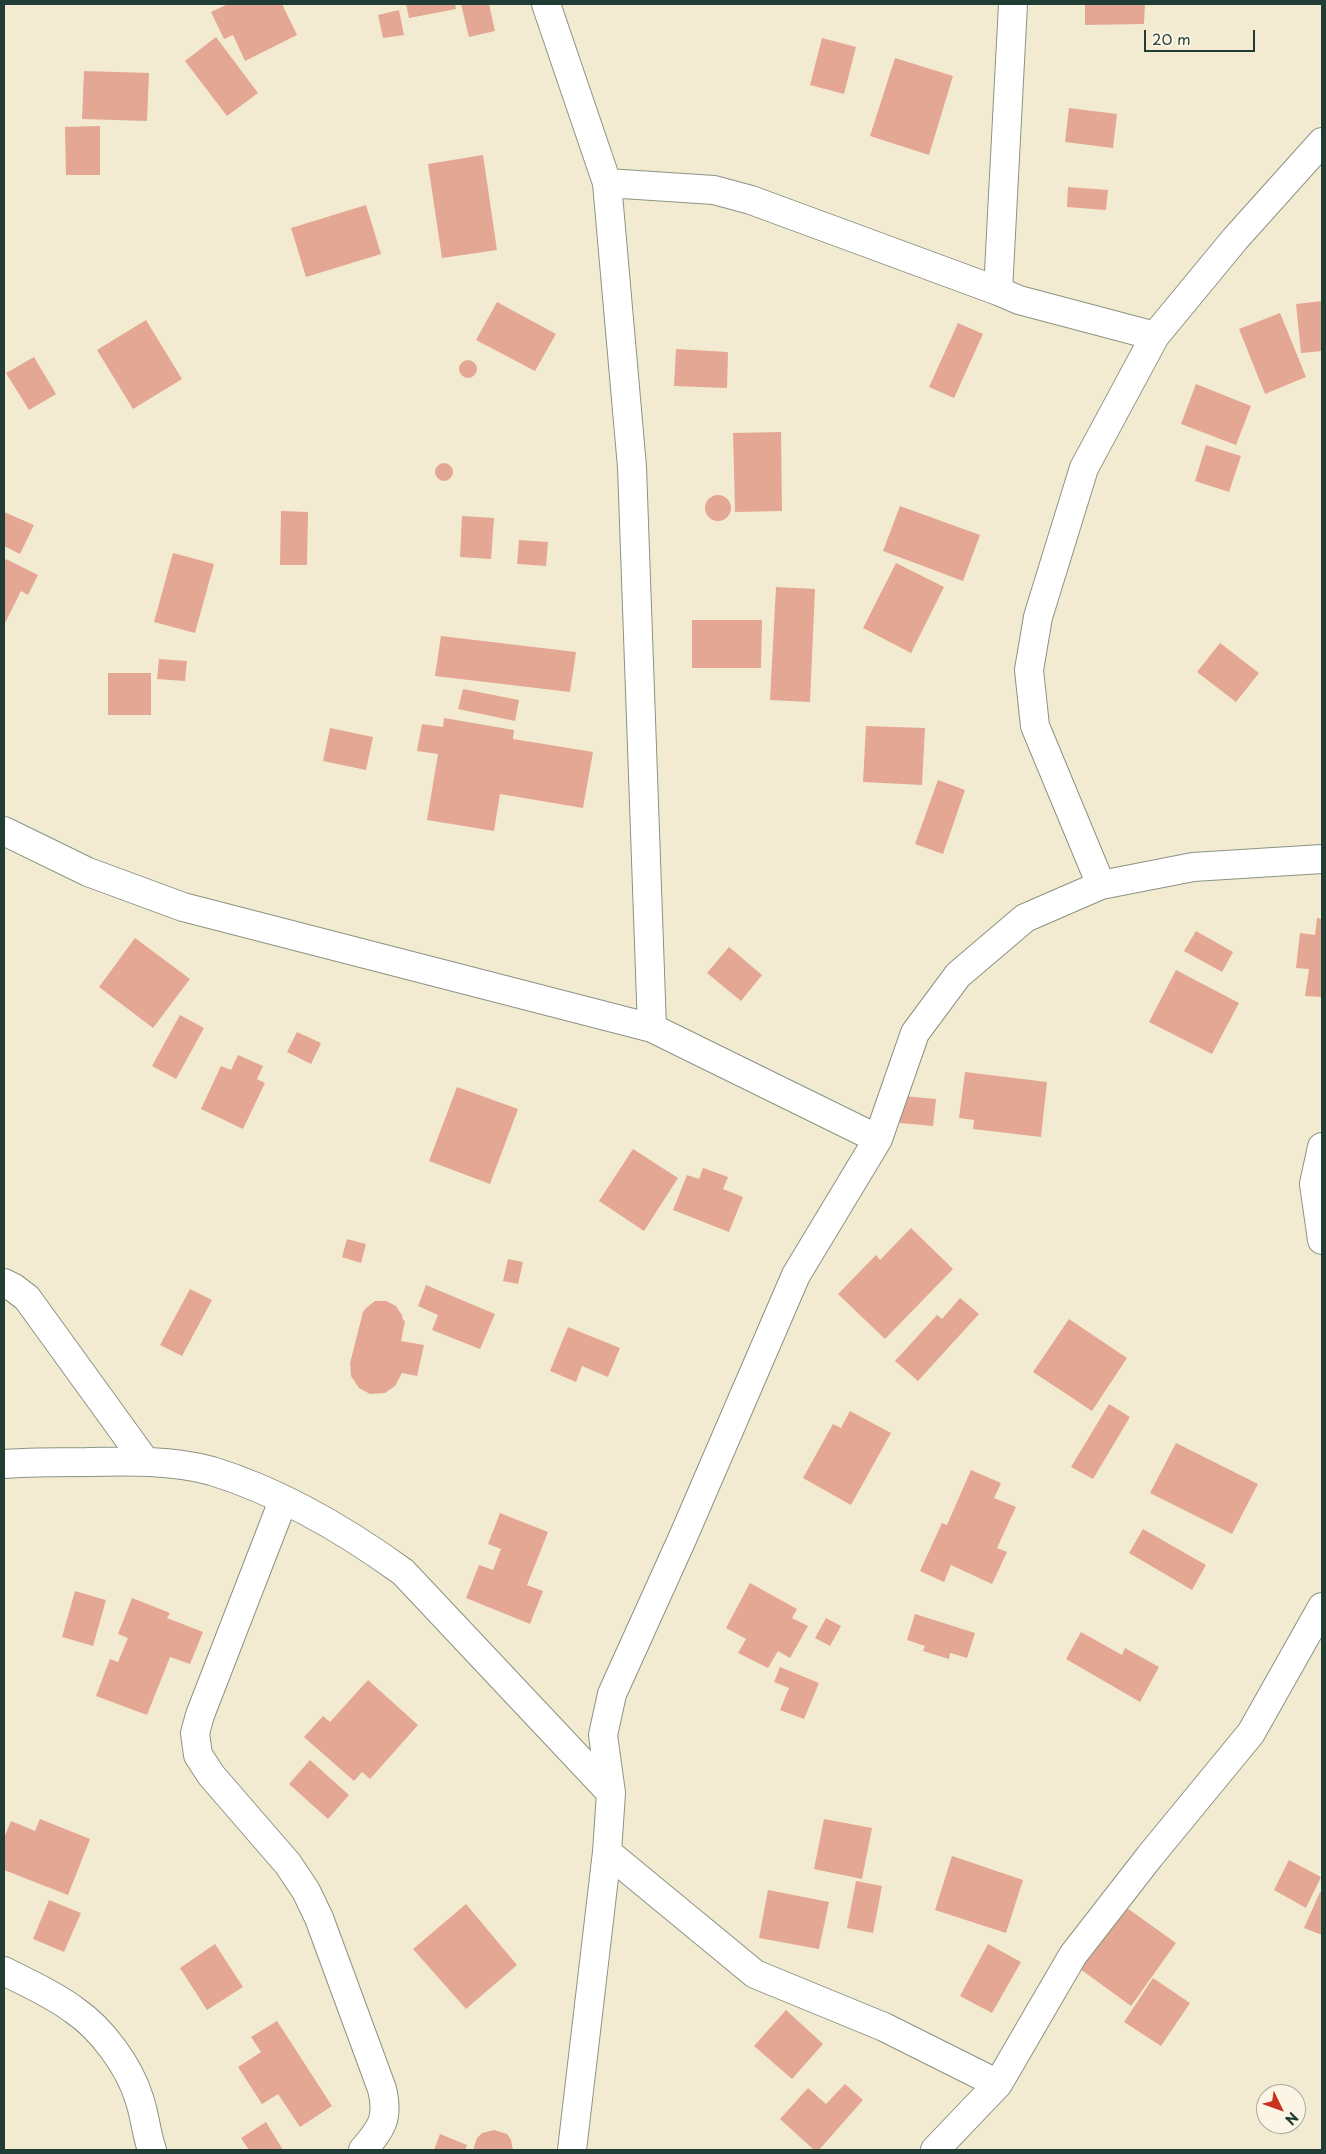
<!DOCTYPE html>
<html>
<head>
<meta charset="utf-8">
<style>
  body { margin:0 }
  #map { position:relative; width:1326px; height:2154px; overflow:hidden; background:#f3ebd1; font-family:"Playpen Sans",sans-serif }
  canvas { display:block }
  .frame { position:absolute; inset:0; border:5px solid #1f3d34; pointer-events:none }
  .north { position:absolute; left:1256px; top:2084px; width:50px; height:50px; box-sizing:border-box; background:#fcf5e5; border:1px solid #a4ab9e; border-radius:50%; rotate:132deg; font-size:14px; font-weight:700; line-height:20px; text-align:center; color:#1f3d34 }
  .north::after { content:''; display:block; margin:auto; width:18px; height:22px; background:#c8321e; clip-path:polygon(50% 0,100% 100%,50% 72%,0 100%) }
  .scale { position:absolute; left:1144px; top:30px; width:111px; height:22px; box-sizing:border-box; border:2px solid #1f3d34; border-top:0; padding-left:6px; font-size:15px; line-height:18px; white-space:nowrap; color:#1f3d34; -webkit-text-stroke:4px #fcf5e5; paint-order:stroke }
</style>
</head>
<body>
<div id="map">
<canvas width="1326" height="2154"></canvas>
<div class="frame"></div>
<div class="north">N</div>
<div class="scale">20 m</div>
</div>
<script>
const ctx = document.querySelector('canvas').getContext('2d');
ctx.lineJoin = 'round';
function paint(path, color) { ctx.fillStyle = color; ctx.fill(path, 'evenodd'); }
function strokePath(path, color, width, dash) { ctx.strokeStyle = color; ctx.lineWidth = width; ctx.lineCap = dash ? 'butt' : 'round'; ctx.setLineDash(dash || []); ctx.stroke(path); }
const building = new Path2D(`
  M228,4H282L297,35L245,61L233,35L224,39L211,12Z
  M406,4H455L456,9L409,18Z
  M461,4H489L495,31L469,37Z
  M1085,4H1145L1144,24L1085,25Z
  M399,10L404,35L383,38L378,15Z
  M216,37L258,93L227,116L185,61Z
  M822,38L856,47L844,94L810,85Z
  M895,58L953,76L929,155L870,136Z
  M84,71L149,73L147,121L82,119Z
  M1069,108L1117,114L1113,148L1065,142Z
  M100,126V175H66L65,127Z
  M483,155L497,250L442,258L428,164Z
  M1068,187L1108,190L1106,210L1067,207Z
  M366,205L381,254L306,277L291,228Z
  M1322,301V351L1301,353L1296,304Z
  M497,302L556,334L535,371L476,340Z
  M1280,313L1306,377L1265,394L1239,329Z
  M146,320L182,379L133,409L97,350Z
  M958,323L983,334L954,398L929,387Z
  M676,349L728,352L727,388L674,386Z
  M34,357L56,394L29,410L6,373Z
  M459 369a9 9 0 1 1 18 0a9 9 0 1 1-18 0Z
  M1196,384L1251,406L1236,445L1181,424Z
  M781,432L782,511L735,512L733,433Z
  M1206,445L1241,456L1229,492L1195,481Z
  M435 472a9 9 0 1 1 18 0a9 9 0 1 1-18 0Z
  M705 508a13 13 0 1 1 26 0a13 13 0 1 1-26 0Z
  M900,506L980,535L963,581L883,551Z
  M281,511L308,512L307,565H280Z
  M4,512L34,525L20,554L4,546Z
  M462,516L494,518L491,559L460,557Z
  M519,540L548,542L546,566L517,564Z
  M173,553L214,564L195,633L154,622Z
  M6,559L38,575L28,595L21,591L4,625V563Z
  M896,563L944,587L911,653L863,628Z
  M776,587L815,589L810,702L770,700Z
  M692,620H762L761,668H692Z
  M441,636L576,652L570,692L435,676Z
  M1220,643L1259,673L1236,702L1197,672Z
  M159,659L187,661L185,681L157,679Z
  M108,673H151V715H108Z
  M463,689L519,700L515,721L458,709Z
  M444,718L514,730L513,739L593,752L583,808L500,794L494,831L427,820L438,754L417,751L422,724L443,727Z
  M866,726L925,728L922,785L863,782Z
  M330,728L373,737L366,770L323,761Z
  M938,780L965,790L943,854L915,844Z
  M1317,918L1322,919V997L1305,996L1309,969L1296,968L1300,933L1315,935Z
  M1196,931L1233,952L1222,972L1184,951Z
  M135,938L190,979L153,1028L99,987Z
  M729,947L762,975L741,1001L707,973Z
  M1176,970L1239,1003L1212,1054L1149,1022Z
  M180,1015L204,1028L176,1079L152,1066Z
  M297,1032L321,1043L311,1064L287,1052Z
  M238,1055L263,1066L257,1079L265,1083L243,1129L201,1109L221,1066L231,1070Z
  M965,1072L1047,1082L1041,1137L973,1129L974,1120L959,1118Z
  M457,1087L518,1109L490,1184L429,1161Z
  M903,1096L936,1099L933,1126L900,1123Z
  M633,1149L678,1178L644,1231L599,1201Z
  M703,1168L728,1177L723,1189L743,1197L729,1232L673,1210L687,1175L699,1179Z
  M911,1228L953,1269L885,1339L838,1294L876,1255L880,1260Z
  M347,1239L366,1244L361,1263L342,1257Z
  M508,1259L523,1262L518,1284L503,1281Z
  M426,1285L495,1314L480,1349L432,1330L438,1315L418,1306Z
  M190,1289L212,1300L182,1356L160,1345Z
  M960,1298L979,1314L918,1381L895,1361L937,1315L942,1319Z
  M375,1301H386L396,1306L402,1315L403,1320L405,1321L401,1341L424,1345L417,1376L402,1373L395,1386L385,1393L370,1394L359,1388L351,1376L350,1363L363,1312L366,1308Z
  M1069,1319L1127,1358L1092,1411L1033,1372Z
  M568,1327L620,1348L608,1377L582,1366L576,1382L550,1371Z
  M1109,1404L1130,1417L1093,1479L1071,1467Z
  M850,1411L891,1433L851,1505L803,1478L833,1424L841,1428Z
  M1176,1443L1258,1484L1232,1534L1150,1493Z
  M971,1470L1001,1483L994,1498L1016,1507L997,1548L1007,1552L992,1584L951,1565L944,1582L920,1571L942,1523L947,1525Z
  M500,1513L548,1532L527,1585L543,1591L530,1624L466,1598L479,1565L493,1570L501,1549L488,1544Z
  M1143,1529L1206,1565L1192,1590L1129,1553Z
  M750,1583L797,1609L792,1618L808,1626L790,1658L778,1651L768,1668L738,1653L746,1639L726,1628Z
  M75,1591L106,1600L93,1646L62,1637Z
  M132,1598L170,1613L167,1618L203,1632L190,1664L170,1657L147,1715L96,1696L110,1659L118,1662L128,1638L118,1634Z
  M915,1614L975,1633L967,1658L950,1653L949,1659L923,1651L925,1646L907,1640Z
  M826,1618L841,1626L830,1646L815,1638Z
  M1081,1632L1122,1655L1125,1648L1159,1667L1140,1702L1066,1659Z
  M780,1667L819,1683L804,1719L780,1710L789,1688L774,1682Z
  M368,1680L418,1725L370,1779L362,1772L354,1781L304,1737L323,1716L330,1722Z
  M310,1760L349,1795L328,1819L289,1784Z
  M40,1819L90,1839L68,1895L4,1870V1838L11,1821L35,1831Z
  M824,1819L872,1828L862,1879L814,1869Z
  M952,1856L1023,1880L1006,1933L935,1910Z
  M1289,1860L1321,1877L1306,1908L1274,1890Z
  M856,1881L882,1886L873,1933L847,1928Z
  M768,1890L829,1902L819,1949L759,1938Z
  M1320,1892L1322,1893V1935L1304,1928Z
  M49,1900L81,1913L64,1952L33,1939Z
  M1120,1903L1176,1943L1131,2006L1076,1966Z
  M466,1904L517,1965L466,2009L413,1949Z
  M215,1944L243,1987L207,2010L180,1968Z
  M988,1944L1021,1962L992,2013L960,1996Z
  M1153,1978L1190,2003L1161,2046L1124,2022Z
  M786,2010L823,2044L792,2079L754,2046Z
  M277,2021L332,2106L300,2127L278,2094L262,2104L238,2067L261,2052L251,2037Z
  M845,2084L863,2100L819,2150H814L780,2119L808,2088L826,2104Z
  M266,2122L283,2150H249L241,2138Z
  M494,2130L507,2134L511,2140L513,2150H473L477,2138L482,2133Z
  M440,2134L467,2145L465,2150H434Z`);
const minor = new Path2D(`
  M546,4L607,183L632,467L652,1028
  M607,183L714,190L751,200L998,291L1019,300L1155,336
  M998,291L1013,4
  M4,831L88,872L183,907L652,1028L878,1139
  M1101,885L1035,726L1029,670L1038,617L1084,468L1155,336L1235,239L1322,142
  M1322,1147L1314,1184L1322,1240
  M4,1283L14,1288L27,1298L145,1461
  M4,1464C32,1462 59,1462 87,1462C127,1461 173,1460 212,1471C280,1492 345,1530 403,1572L611,1793
  M283,1501L200,1715L195,1733L198,1755L211,1775L288,1864L306,1891L319,1918L382,2089C389,2118 382,2128 363,2150
  M607,1852L755,1974L884,2027L998,2084
  M4,1971C27,1983 53,1994 74,2010C102,2029 129,2066 139,2098C145,2115 146,2133 152,2150
  M572,2150L607,1852L611,1793L603,1735L612,1694L683,1537L796,1275L878,1139L915,1033L958,975L1025,918L1101,885L1193,867L1322,859
  M935,2150L998,2084L1073,1955L1150,1856L1251,1733L1322,1607`);
paint(building, '#e4a793');
strokePath(minor, '#899482', 30);
strokePath(minor, '#fff', 28);
</script>
</body>
</html>
